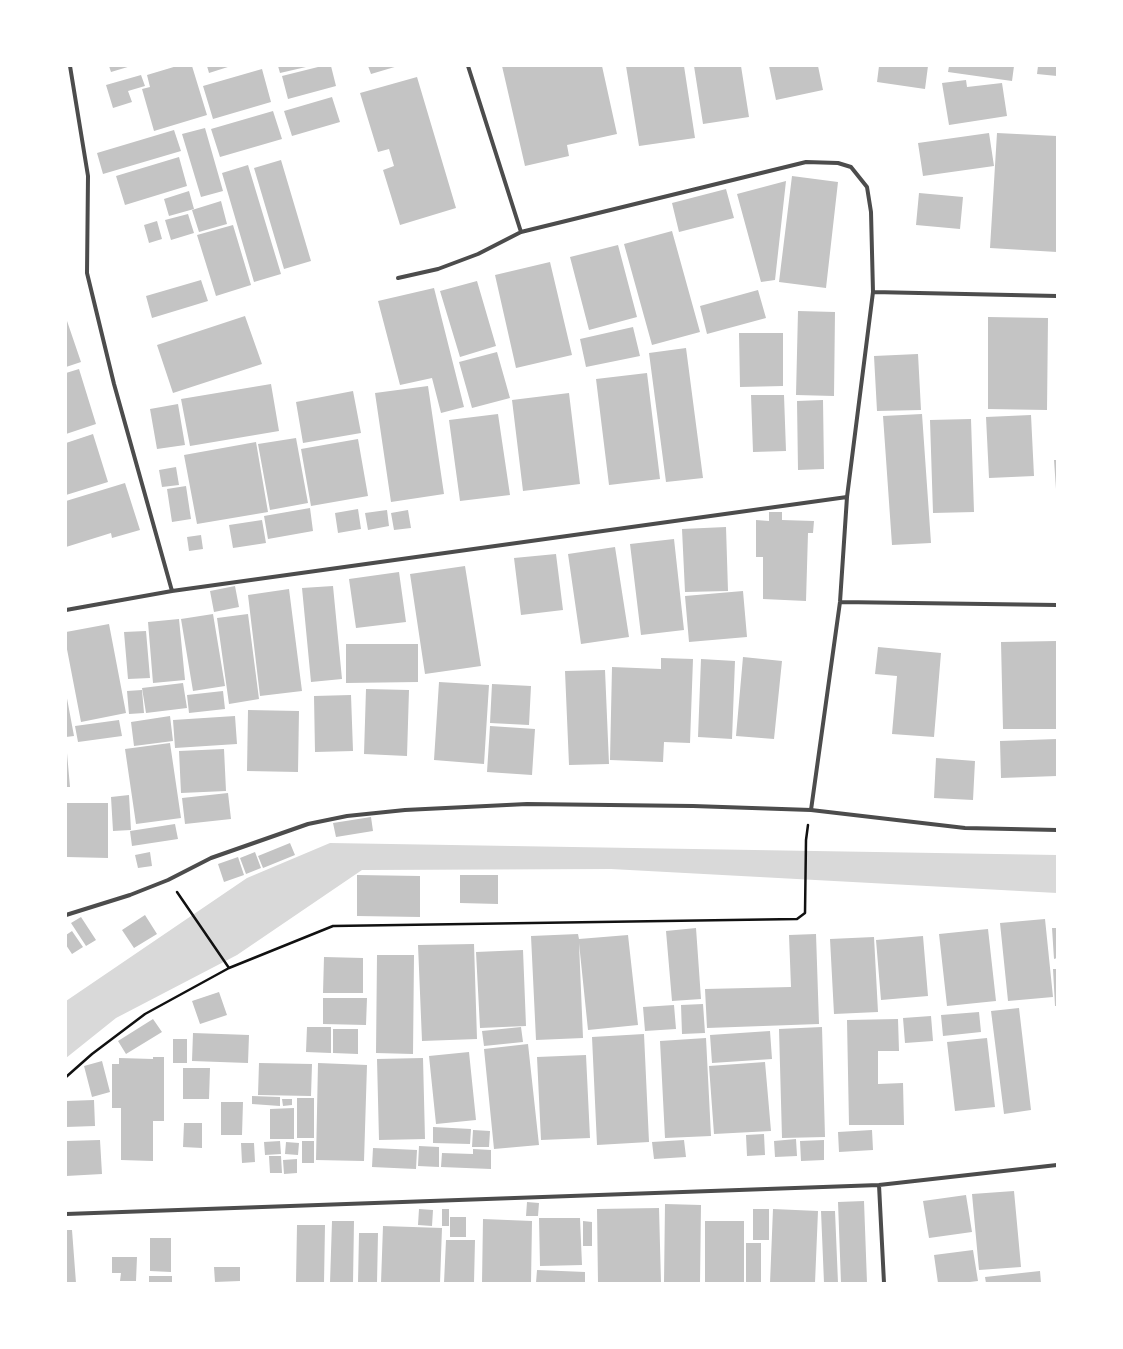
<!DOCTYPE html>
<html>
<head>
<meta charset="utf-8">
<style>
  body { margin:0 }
  #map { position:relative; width:1123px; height:1349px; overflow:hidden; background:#fff; font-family:"Work Sans",sans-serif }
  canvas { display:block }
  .frame { position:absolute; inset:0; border:67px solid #fff; pointer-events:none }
</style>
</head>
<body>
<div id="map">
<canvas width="1123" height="1349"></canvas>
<div class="frame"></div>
</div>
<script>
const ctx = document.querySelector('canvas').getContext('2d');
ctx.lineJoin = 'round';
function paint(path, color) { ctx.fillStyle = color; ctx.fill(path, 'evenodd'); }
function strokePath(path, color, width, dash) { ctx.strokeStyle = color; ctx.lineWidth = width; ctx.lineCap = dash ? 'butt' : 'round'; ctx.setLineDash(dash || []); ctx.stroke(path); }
const water = new Path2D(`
  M330,843L1057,855V893L611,869L362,870L237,955L116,1018L66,1058V1001L247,878Z`);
const building = new Path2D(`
  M109,66H131L111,72Z
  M177,66H192L207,115L154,131L142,89L150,87L147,75Z
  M207,66H231L209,73Z
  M278,66H306V67L280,73Z
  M322,66H331L336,86L288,99L282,76Z
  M368,66H398L371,74Z
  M502,66H602L617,134L567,145L569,156L525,166Z
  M626,66H684L695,138L639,146Z
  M694,66H741L749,117L703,124Z
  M769,66H818L823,90L776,100Z
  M879,66H928L925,89L877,82Z
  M949,66H1014L1012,81L948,72Z
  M1038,66H1057V76L1037,74Z
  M262,69L271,102L213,119L203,86Z
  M141,75L145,86L128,91L132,102L113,108L106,85Z
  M417,77L456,208L400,225L383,170L394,166L389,149L378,152L360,93Z
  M966,80L967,87L1002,83L1007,116L949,125L942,83Z
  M332,97L340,122L292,136L284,111Z
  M273,111L282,139L220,157L211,129Z
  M205,128L223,191L201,197L182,134Z
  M174,130L181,151L103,174L97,153Z
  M989,133L994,166L923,176L918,143Z
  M997,133L1057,136V252L990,248Z
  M179,157L187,186L125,205L116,176Z
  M281,160L311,261L284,269L254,168Z
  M248,165L281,274L254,282L222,173Z
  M792,176L838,182L826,288L779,282Z
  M786,181L775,280L761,282L737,194Z
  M726,189L734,218L679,232L672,203Z
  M189,191L194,209L169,216L164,199Z
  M919,193L963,197L960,229L916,225Z
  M221,201L227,224L199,232L192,210Z
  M188,214L194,233L171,240L165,220Z
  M157,221L162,239L149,243L144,225Z
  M233,225L251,285L216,296L197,235Z
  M672,231L700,332L652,345L624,244Z
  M618,245L637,317L589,330L570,257Z
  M550,262L572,355L516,368L495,275Z
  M201,280L208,301L152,318L146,296Z
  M477,281L496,346L460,357L440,291Z
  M434,288L464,407L441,413L432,378L400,385L378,301Z
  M758,290L766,318L707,334L700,306Z
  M798,311L835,312L834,396L796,395Z
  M245,316L262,364L173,393L157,345Z
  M988,317L1048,318L1047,410L988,409Z
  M66,318L81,362L66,367Z
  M633,327L640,356L586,367L580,339Z
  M739,333H783V386L740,387Z
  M686,348L703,478L666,482L649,353Z
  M497,352L510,398L472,408L459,362Z
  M918,354L921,410L877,411L874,356Z
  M79,369L96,424L66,434V373Z
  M647,373L660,479L609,485L596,379Z
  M271,384L279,431L190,446L181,399Z
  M428,386L444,494L391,502L375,393Z
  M353,391L361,433L303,443L296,402Z
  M569,393L580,484L523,491L512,400Z
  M751,395H784L786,451L753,452Z
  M823,400L824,469L798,470L797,401Z
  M178,404L185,445L157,449L150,409Z
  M498,414L510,495L460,501L449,420Z
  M922,414L931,543L892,545L883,416Z
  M1031,415L1034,476L989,478L986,417Z
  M971,419L974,512L933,513L930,420Z
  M93,434L108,482L66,495V443Z
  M296,438L308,503L270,510L258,444Z
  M358,439L368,496L311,506L301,449Z
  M256,442L268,512L197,524L184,455Z
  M1054,460H1057V489H1056Z
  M176,467L179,485L162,487L159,470Z
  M125,483L140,530L112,538L111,533L66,547V501Z
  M186,486L191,519L172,522L167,489Z
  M310,508L313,531L268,539L264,516Z
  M358,509L361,529L338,533L335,513Z
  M387,510L389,526L368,530L365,513Z
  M408,510L411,528L394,530L391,513Z
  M769,512H782V520L814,521L813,533H808L806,601L763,599V557H756V520L769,521Z
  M262,520L266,543L233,548L229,525Z
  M726,527L728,591L685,592L682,529Z
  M201,535L203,549L189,551L187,537Z
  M674,539L684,630L641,635L630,544Z
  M615,547L629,637L581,644L568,554Z
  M556,554L563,610L521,615L514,558Z
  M465,566L481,666L425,674L410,574Z
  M399,572L406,622L356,628L349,579Z
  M235,586L239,607L214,612L210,591Z
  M333,586L342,679L311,682L302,588Z
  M289,589L302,691L260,696L248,595Z
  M743,591L747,637L689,642L685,596Z
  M213,614L225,686L193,691L181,619Z
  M248,614L259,699L229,704L217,618Z
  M179,619L185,680L153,683L148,622Z
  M109,624L126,713L81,722L66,644V632Z
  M146,631L150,678L128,679L124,632Z
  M1057,641V729H1003L1001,642Z
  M346,644H418V682L346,683Z
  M878,647L941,653L934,737L892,734L897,676L875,674Z
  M743,657L782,661L774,739L736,736Z
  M661,658L693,659L690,743L664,742L663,762L610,760L612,667L661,669Z
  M701,659L735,661L732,739L698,737Z
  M605,670L609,764L569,765L565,671Z
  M439,682L489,685L484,764L434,760Z
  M183,683L187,708L146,713L142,688Z
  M492,684L531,686L529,725L490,723Z
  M366,689L409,690L407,756L364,754Z
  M142,690L144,713L129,714L127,691Z
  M223,691L225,709L189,713L187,695Z
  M66,693L74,736L66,737Z
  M351,695L353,751L315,752L314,696Z
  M248,710L299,711L298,772L247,771Z
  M170,716L173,741L134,746L131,722Z
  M235,716L237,744L175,748L173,720Z
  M119,720L122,736L78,742L75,726Z
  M490,726L535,729L532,775L487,772Z
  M1057,739V776L1001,778L1000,741Z
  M170,743L181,818L136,824L125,749Z
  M224,749L226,791L181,793L179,751Z
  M66,753H67L70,787H66Z
  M936,758L975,761L973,800L934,798Z
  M228,793L231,819L185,824L182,798Z
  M129,795L131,830L113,831L111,797Z
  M66,803H108V858L67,857Z
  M371,817L373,831L336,837L333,823Z
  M175,824L178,839L132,846L130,831Z
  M290,843L295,855L263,868L258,856Z
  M150,852L152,866L138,868L135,855Z
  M255,852L261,868L246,874L240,858Z
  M238,857L244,875L224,882L218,864Z
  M357,875L420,876V917L357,916Z
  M460,875H498V904L460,903Z
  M145,915L157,934L134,948L122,930Z
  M81,917L96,940L86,946L71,923Z
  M1045,919L1053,997L1008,1001L1000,923Z
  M696,928L701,999L672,1001L666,931Z
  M1052,928H1057V958L1054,959Z
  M988,929L996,1001L947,1006L939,934Z
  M72,931L83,947L72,954L66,945V935Z
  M578,934L579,939L628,935L638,1025L588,1030L579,943L583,1038L536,1040L531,936Z
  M816,934L819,1024L707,1028L705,989L791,987L789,935Z
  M923,936L928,996L881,1000L876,940Z
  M874,937L878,1012L834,1014L830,939Z
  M474,944L477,1039L422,1041L418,945Z
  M523,950L526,1026L480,1028L476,952Z
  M377,955H414L413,1054L376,1053Z
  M324,957L363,958V993H323Z
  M1053,969H1057V1006H1055Z
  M219,992L227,1015L200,1024L192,1001Z
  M323,998H367L366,1025L323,1024Z
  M703,1004L705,1033L682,1034L681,1005Z
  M674,1005L676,1029L645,1031L643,1007Z
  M1019,1008L1031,1110L1004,1114L991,1011Z
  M979,1012L981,1032L943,1036L941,1015Z
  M931,1016L933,1041L905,1043L903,1018Z
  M153,1019L162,1032L126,1054L118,1041Z
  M898,1019L899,1051H878V1084L903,1083L904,1125H849L847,1020Z
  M307,1027H331V1053L306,1052Z
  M521,1027L523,1042L484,1046L482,1031Z
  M822,1027L825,1137L782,1138L779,1029Z
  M333,1029H358V1054L333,1053Z
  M770,1031L772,1059L712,1063L710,1035Z
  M193,1033L249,1035L248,1063L192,1061Z
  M644,1034L649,1142L597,1145L592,1037Z
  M706,1038L711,1136L665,1138L660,1041Z
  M987,1038L995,1107L955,1111L947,1042Z
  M173,1039H187V1063H173Z
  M528,1044L539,1145L494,1149L484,1049Z
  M469,1052L476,1120L436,1124L429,1056Z
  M586,1055L590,1138L541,1140L537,1057Z
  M153,1057H164V1121H153V1161L121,1160V1108H112V1064H119V1058L153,1059Z
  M423,1058L425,1139L379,1140L377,1059Z
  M102,1061L110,1092L92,1097L84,1066Z
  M765,1062L771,1131L714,1134L709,1066Z
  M259,1063L312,1064L311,1096L258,1095Z
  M318,1063L367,1065L364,1161L316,1160Z
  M183,1068H210L209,1099H183Z
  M252,1096L280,1097V1106L252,1104Z
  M297,1098H314V1138H297Z
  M282,1099H292V1105L283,1106Z
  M94,1100L95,1126L66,1127V1101Z
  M221,1102H243L242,1135H221Z
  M294,1108V1139H270V1109Z
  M184,1123H202V1148L183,1147Z
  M433,1127L471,1129L470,1144L433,1143Z
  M473,1130L490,1131L489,1147H472Z
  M872,1130L873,1150L839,1152L838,1132Z
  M764,1134L765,1155L747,1156L746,1135Z
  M796,1139L797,1156L775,1157L774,1141Z
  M100,1140L102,1174L66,1176V1141Z
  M684,1140L686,1157L654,1159L652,1142Z
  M824,1140V1160L801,1161L800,1141Z
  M280,1141L281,1154L265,1155L264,1142Z
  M302,1141H314V1163H302Z
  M286,1142L299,1143L298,1155L285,1154Z
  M241,1143H254L255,1162L242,1163Z
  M419,1146L439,1147V1167L418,1166Z
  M373,1148L417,1150L416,1169L372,1167Z
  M473,1149L491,1150V1169L441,1167L442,1153L473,1154Z
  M269,1156H281L282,1173H270Z
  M297,1159V1173L284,1174L283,1160Z
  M1014,1191L1021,1267L979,1270L972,1194Z
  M966,1195L972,1232L929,1238L923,1201Z
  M864,1201L867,1283H841L838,1202Z
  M527,1202L539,1203L538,1216H526Z
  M665,1204L701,1205L700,1283H664Z
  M659,1208L661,1283H598L597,1209Z
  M419,1209L433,1210L432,1226L418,1225Z
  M442,1209H449V1226H442Z
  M753,1209H769V1240H753Z
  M773,1209L818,1211L815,1283H770Z
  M821,1211H835L838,1283H824Z
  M450,1217H466V1237H450Z
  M539,1218H580L582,1265L540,1266Z
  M483,1219L532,1221L531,1283H482Z
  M332,1221H354L353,1283H330Z
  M583,1221L592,1222V1246H583Z
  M705,1221H744V1283H705Z
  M297,1225H325L324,1283H296Z
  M383,1226L442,1228L440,1283H381Z
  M66,1230H72L76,1283H66Z
  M359,1233H378L377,1283H358Z
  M150,1238H171V1272L150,1271Z
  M446,1240H475L474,1283H444Z
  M746,1243H761V1283H746Z
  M973,1250L978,1281L962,1283H938L934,1255Z
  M112,1257H137L136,1281H120L121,1273H112Z
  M214,1267H240V1281L215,1282Z
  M537,1270L585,1272V1283H536Z
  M1040,1271L1041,1283H986L985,1277Z
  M149,1276H172V1283H149Z`);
const path = new Path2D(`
  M177,892L229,968
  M66,1077L92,1054L145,1014L229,968L333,926L797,919L805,913L806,840L808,825`);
const minor = new Path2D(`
  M70,66L88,176L87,273L114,384L172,591
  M468,66L521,232
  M398,278L438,269L478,254L521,232L806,162L838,163L851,167L867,187L871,212L873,292L847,497L840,602L811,810
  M873,292L1057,296
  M840,602L1057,605
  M66,610L172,591L847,497
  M66,915L130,895L168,880L211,858L308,824L347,816L405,810L527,804L693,806L811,810L965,828L1057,830
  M879,1185L884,1283
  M66,1214L879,1185L1057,1165`);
paint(water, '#d9d9d9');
paint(building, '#c4c4c4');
strokePath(path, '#111', 2.5);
strokePath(minor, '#4c4c4c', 4);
</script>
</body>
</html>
